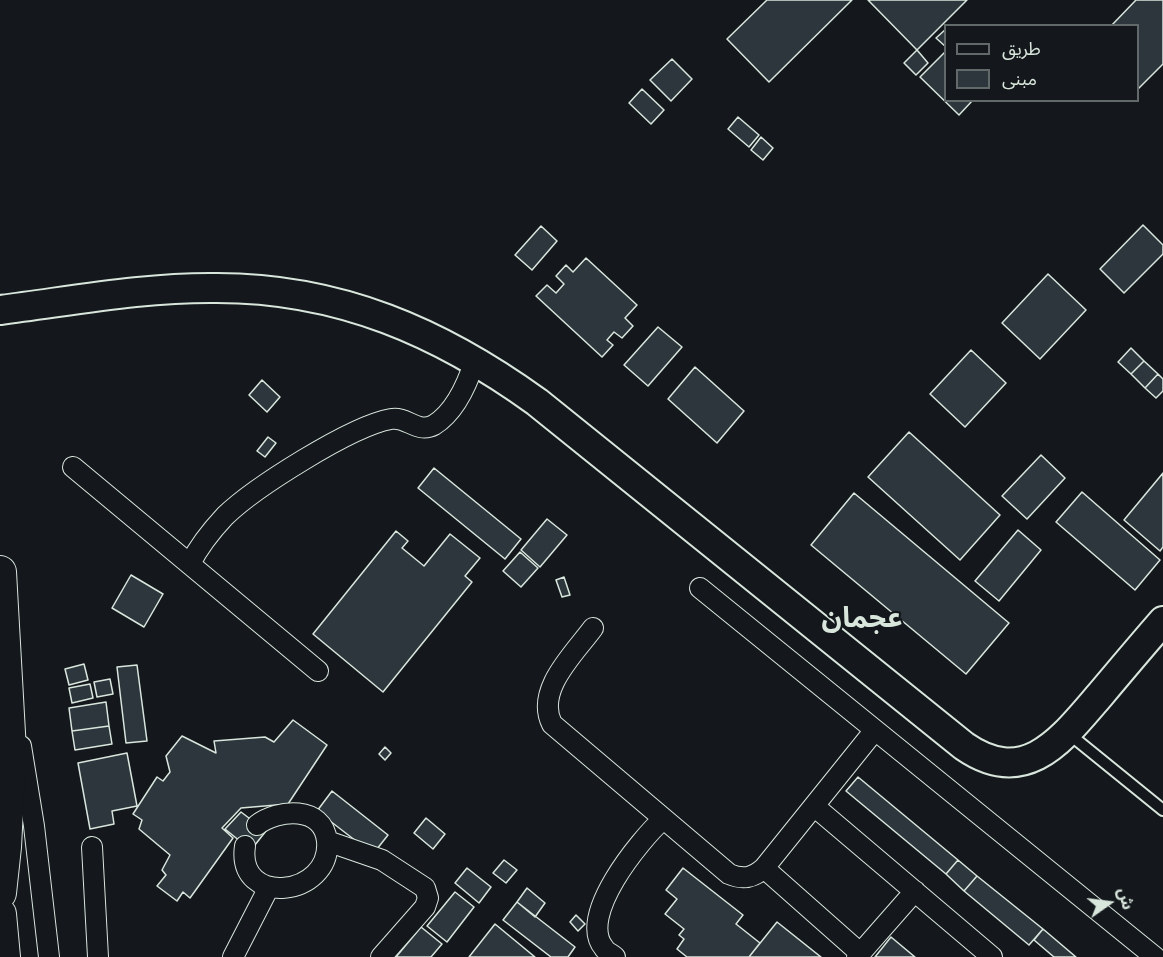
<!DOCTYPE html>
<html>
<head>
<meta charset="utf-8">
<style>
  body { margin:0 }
  #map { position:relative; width:1163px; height:957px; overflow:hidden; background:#14181c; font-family:"PT Sans Narrow","Noto Sans Arabic",sans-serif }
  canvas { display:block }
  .legend { position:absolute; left:944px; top:24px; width:195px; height:78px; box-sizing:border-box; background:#14181c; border:2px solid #626a69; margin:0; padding:8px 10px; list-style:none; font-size:18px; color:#d8e6dc }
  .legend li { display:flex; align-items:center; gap:12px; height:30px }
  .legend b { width:30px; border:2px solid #626a69 }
  .north { position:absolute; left:1079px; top:873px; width:60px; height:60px; -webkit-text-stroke:4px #14181c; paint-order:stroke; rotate:76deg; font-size:16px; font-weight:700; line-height:24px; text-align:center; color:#d8e6dc }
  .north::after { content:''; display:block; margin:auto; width:21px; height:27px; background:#d8e6dc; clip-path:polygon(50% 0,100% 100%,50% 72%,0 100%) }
</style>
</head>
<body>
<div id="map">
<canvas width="1163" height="957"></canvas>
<ul class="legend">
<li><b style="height:8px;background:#14181c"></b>طريق</li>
<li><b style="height:16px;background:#2c363c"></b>مبنى</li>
</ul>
<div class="north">ش</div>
</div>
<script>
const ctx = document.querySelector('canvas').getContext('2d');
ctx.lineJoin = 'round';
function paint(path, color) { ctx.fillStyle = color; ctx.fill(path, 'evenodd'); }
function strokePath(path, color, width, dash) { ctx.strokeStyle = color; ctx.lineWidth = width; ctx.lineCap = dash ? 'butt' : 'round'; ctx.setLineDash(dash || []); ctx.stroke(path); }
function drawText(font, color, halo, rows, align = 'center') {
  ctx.font = font + ' "PT Sans Narrow","Noto Sans Arabic",sans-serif'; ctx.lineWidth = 4.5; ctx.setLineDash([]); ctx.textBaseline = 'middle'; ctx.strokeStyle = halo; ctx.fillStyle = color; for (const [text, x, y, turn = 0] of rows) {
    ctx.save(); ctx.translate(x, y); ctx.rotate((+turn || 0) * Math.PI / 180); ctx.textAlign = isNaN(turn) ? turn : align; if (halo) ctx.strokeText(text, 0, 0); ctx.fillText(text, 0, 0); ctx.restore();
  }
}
const building = new Path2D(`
  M767,0H852L769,82L727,39Z
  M868,0H967L917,50Z
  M1136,0H1163V64L1138,89V26H1111Z
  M946,29V47L936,38Z
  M917,50L928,63L916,75L904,63Z
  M946,51V100H973L959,115L920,77Z
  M672,59L692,79L671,101L650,80Z
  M642,89L664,110L651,124L629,103Z
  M738,117L759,135L749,147L728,129Z
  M761,137L773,148L763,160L751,150Z
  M1143,225L1163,245V254L1124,293L1100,269Z
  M541,226L557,241L532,270L515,255Z
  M586,258L637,305L625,318L633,326L622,338L614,332L607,340L613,345L602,357L536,296L547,285L556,293L564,284L556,276L566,265L573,272Z
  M1048,274L1086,310L1040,359L1002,323Z
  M658,327L682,347L648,386L624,365Z
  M1131,348L1144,361L1131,374L1118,362Z
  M971,350L1006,383L965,427L930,394Z
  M1144,361L1158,374L1145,388L1131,374Z
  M695,367L744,411L717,443L668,399Z
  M1158,374L1163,379V391L1156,398L1145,388Z
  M262,380L280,397L267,412L249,395Z
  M909,432L1000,515L960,560L868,477Z
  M268,437L276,443L265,457L257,451Z
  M1041,455L1065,478L1027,519L1002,496Z
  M434,468L521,539L505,559L418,488Z
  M1163,473V547L1160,551L1124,520Z
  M1082,492L1160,560L1135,590L1056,522Z
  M854,493L1009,623L966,674L811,545Z
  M547,519L567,535L540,567L521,550Z
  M1018,530L1041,550L999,601L975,581Z
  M396,531L408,541L402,548L424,566L450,534L480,558L465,576L472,582L383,692L313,634Z
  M520,552L538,568L521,587L503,571Z
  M131,575L163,594L144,627L112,608Z
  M564,577L570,595L562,597L556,580Z
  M84,664L88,680L69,685L65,669Z
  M137,665L147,741L126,743L117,667Z
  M110,679L113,694L97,697L94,682Z
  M90,684L93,698L72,703L69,688Z
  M106,702L109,726L72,731L69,708Z
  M293,720L327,745L288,804L241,808L222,828L233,838L190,898L183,892L177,901L157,886L166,875L162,870L170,855L139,829L142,820L133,814L157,777L163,781L170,772L166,756L182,736L216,753L214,741L265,737L274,742Z
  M109,726L112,744L75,750L72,731Z
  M385,747L391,753L385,760L379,754Z
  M127,753L137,806L112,811L114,824L90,829L78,763Z
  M858,777L958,860L946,874L846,791Z
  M332,791L388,835L373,854L317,811Z
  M241,812L266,831L251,850L225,829Z
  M426,818L445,834L433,849L414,833Z
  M504,860L517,870L506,883L493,873Z
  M958,860L977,876L964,891L946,874Z
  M467,868L491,887L479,903L455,883Z
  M683,868L743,915L736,924L760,943L749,957H687L677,949L684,939L679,935L684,929L665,914L677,899L666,890Z
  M977,876L1043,929L1029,945L964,891Z
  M527,888L545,903L535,917L517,902Z
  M455,892L474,907L447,942L427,926Z
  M517,902L575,947L568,957H551L503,920Z
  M576,915L585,924L578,931L570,922Z
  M777,922L821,957H749Z
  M495,924L535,957H469Z
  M421,927L442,944L431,957H396Z
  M1043,929L1076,957H1054L1034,940Z
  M891,937L915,957H875Z`);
const lane = new Path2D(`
  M1068,733L1163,810`);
const street = new Path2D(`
  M73,467L318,671
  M190,564C199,546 211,531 225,516C254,488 351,426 391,419C407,416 417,434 434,425C455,412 468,382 475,360
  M700,588L1155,957
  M593,628C574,654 535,690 552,724L729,874C743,880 753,878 764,868L875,730
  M21,746L34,826L49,957
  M814,806L992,957
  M327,841L382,860L425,888L428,898L425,907L381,957
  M245,846C236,908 332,897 327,841C323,805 278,809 257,825
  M92,847L98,957
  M764,868L860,953
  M233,957L269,887
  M615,957C612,954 606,952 604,948C577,916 640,840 663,819
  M857,957L915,891`);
const secondary = new Path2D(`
  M0,310C72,301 145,287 217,288C339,288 440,332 537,402L964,746C1026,789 1062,739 1100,695C1121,670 1142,645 1163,621`);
const primary = new Path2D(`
  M0,572L10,751L5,847L0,893
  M0,914L4,957`);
const townNames = [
  ["عجمان",862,619]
];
paint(building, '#2c363c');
strokePath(building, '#d8e6dc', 1.5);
strokePath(lane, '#d8e6dc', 14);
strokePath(street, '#d8e6dc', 22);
strokePath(secondary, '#d8e6dc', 32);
strokePath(primary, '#d8e6dc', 34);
strokePath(lane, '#14181c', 10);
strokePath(street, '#14181c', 20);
strokePath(secondary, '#14181c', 28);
strokePath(primary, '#14181c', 32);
drawText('bold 28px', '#d8e6dc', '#14181c', townNames);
</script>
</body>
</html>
